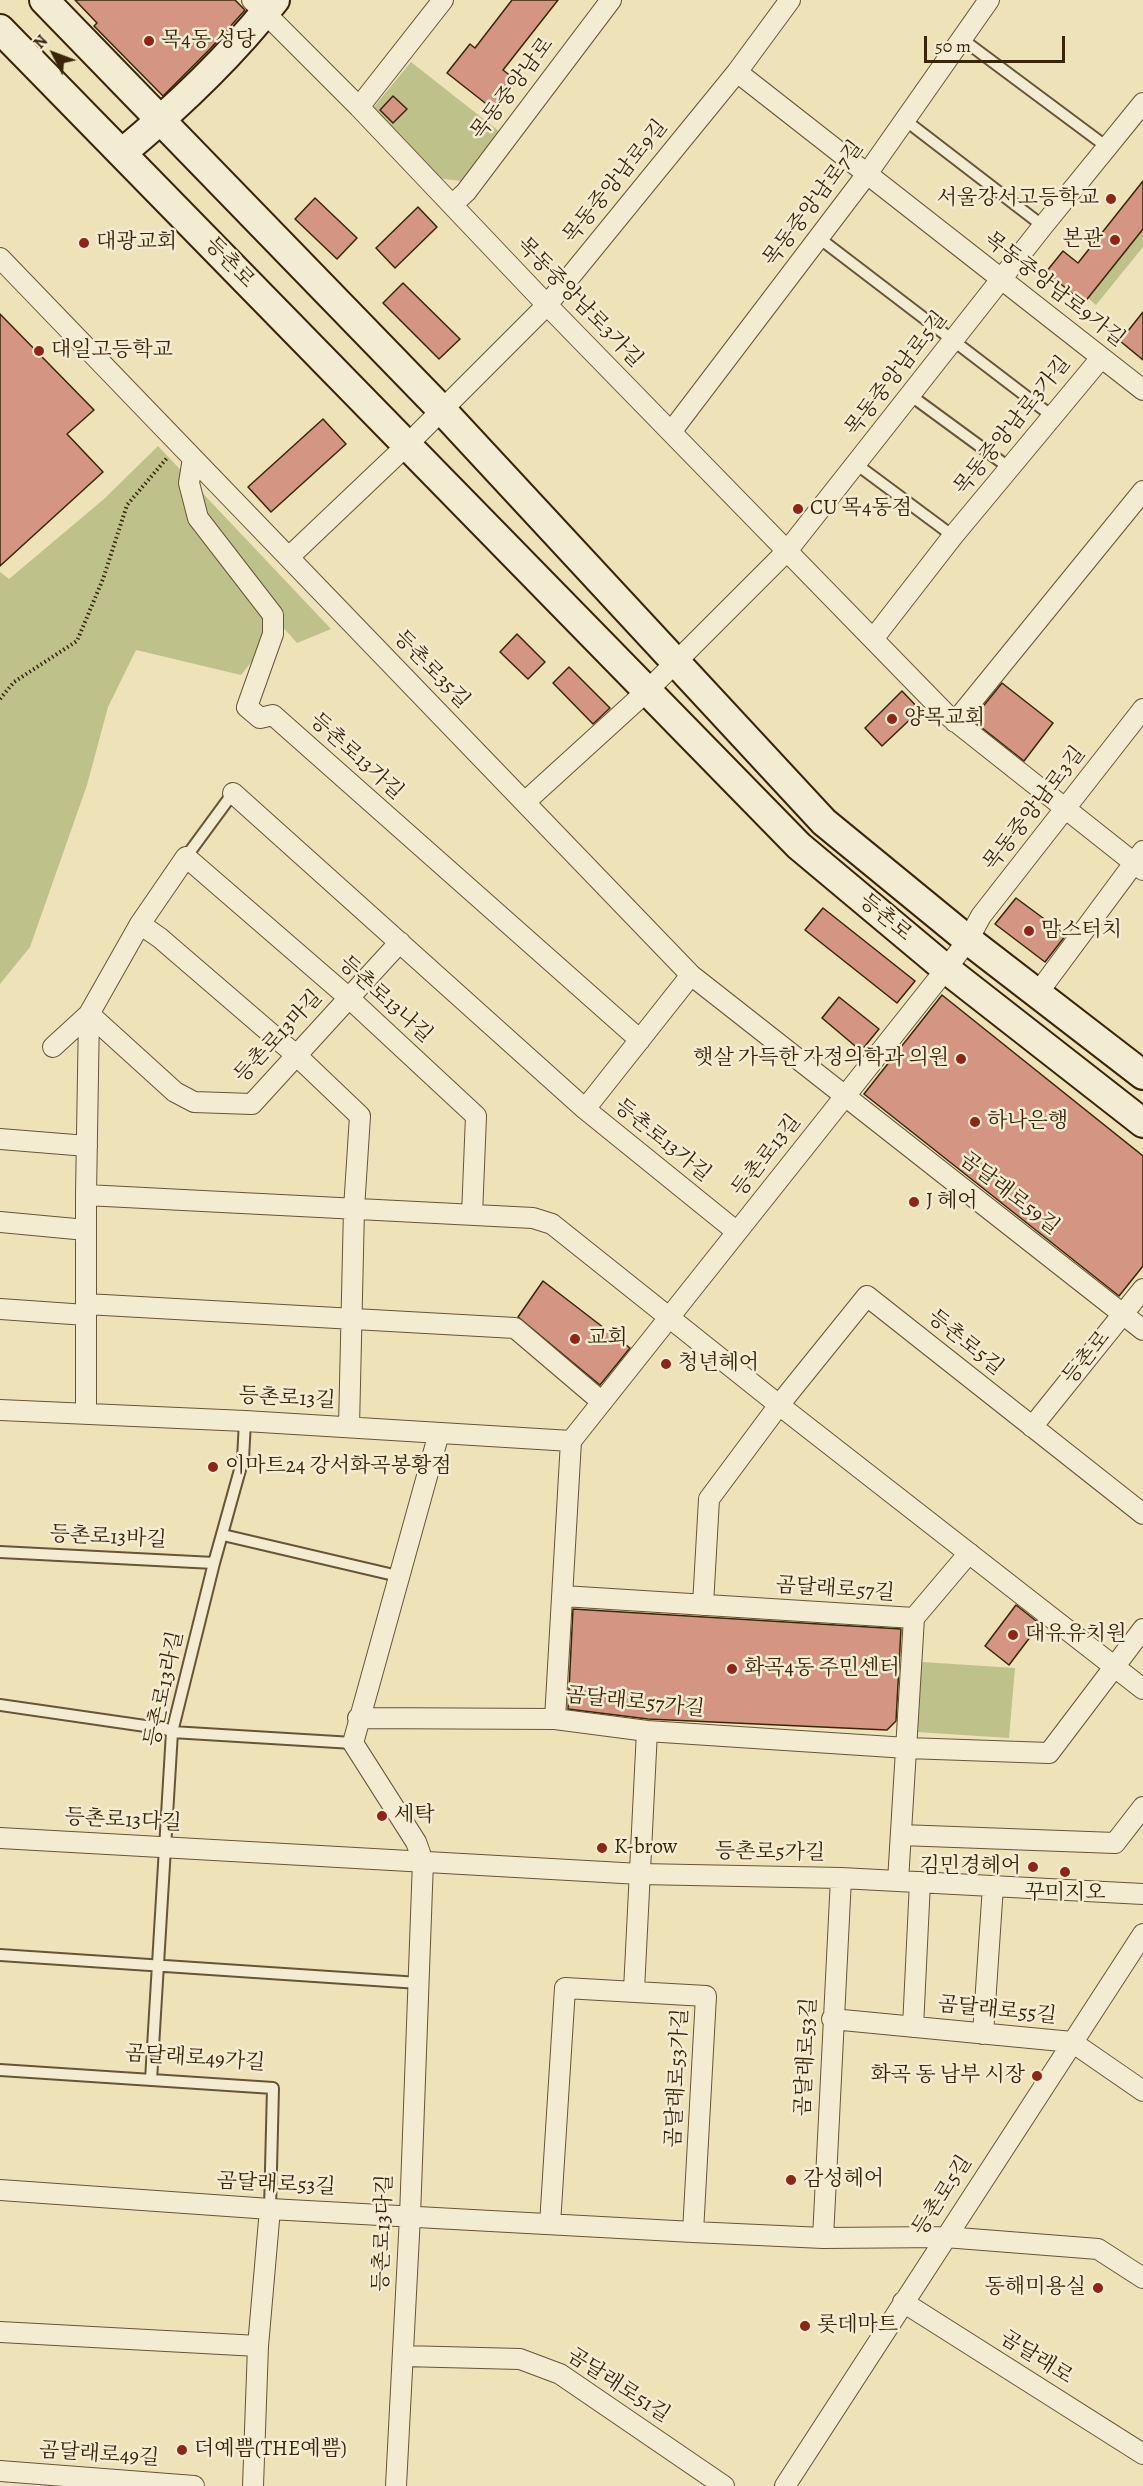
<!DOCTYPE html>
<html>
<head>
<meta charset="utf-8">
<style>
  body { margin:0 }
  #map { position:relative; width:1143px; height:2486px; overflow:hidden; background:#eee2b9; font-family:Alegreya,serif }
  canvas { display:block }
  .north { position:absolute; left:24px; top:24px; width:60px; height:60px; -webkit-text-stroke:4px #f4ecd2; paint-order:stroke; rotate:312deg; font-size:16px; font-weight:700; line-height:24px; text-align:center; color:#39260a }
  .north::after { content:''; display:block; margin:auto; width:21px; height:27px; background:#39260a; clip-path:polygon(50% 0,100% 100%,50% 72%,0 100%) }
  .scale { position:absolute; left:924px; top:36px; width:141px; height:27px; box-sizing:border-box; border:3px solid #39260a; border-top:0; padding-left:8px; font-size:18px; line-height:21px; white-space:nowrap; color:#39260a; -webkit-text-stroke:4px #f4ecd2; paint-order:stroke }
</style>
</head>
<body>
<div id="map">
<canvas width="1143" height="2486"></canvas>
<div class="north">N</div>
<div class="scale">50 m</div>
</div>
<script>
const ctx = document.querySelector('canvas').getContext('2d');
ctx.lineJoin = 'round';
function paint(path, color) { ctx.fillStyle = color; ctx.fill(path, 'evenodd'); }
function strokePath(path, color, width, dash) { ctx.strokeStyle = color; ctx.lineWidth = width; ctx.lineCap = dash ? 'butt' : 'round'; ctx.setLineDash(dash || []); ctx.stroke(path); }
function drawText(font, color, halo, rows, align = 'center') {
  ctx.font = font + ' Alegreya,"Noto Serif KR",serif'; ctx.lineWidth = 5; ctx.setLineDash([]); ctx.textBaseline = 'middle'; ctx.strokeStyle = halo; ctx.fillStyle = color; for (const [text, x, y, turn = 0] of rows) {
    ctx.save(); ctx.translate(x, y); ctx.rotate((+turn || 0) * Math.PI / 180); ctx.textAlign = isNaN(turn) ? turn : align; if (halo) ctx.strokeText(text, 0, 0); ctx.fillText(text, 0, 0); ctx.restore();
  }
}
const green = new Path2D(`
  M411,62L500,132L461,181L436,178L373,108Z
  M1143,229V247L1096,305L1088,298Z
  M158,446L331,629L297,643L281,625L241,675L136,650L108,707L87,785L30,947L0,984V572L9,579L104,499Z
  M922,1662L1015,1668L1009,1738L917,1732Z`);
const building = new Path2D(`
  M75,0H235L245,10L210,49L163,96L94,26L97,23Z
  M512,0H558L503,70L517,81L494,110L447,73L470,44L475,48Z
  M393,96L407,109L393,123L380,110Z
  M1143,181V229L1084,303L1046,272L1063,251L1078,263Z
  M315,198L357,238L337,259L295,219Z
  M418,207L437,227L395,268L376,248Z
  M403,283L460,339L439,359L383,303Z
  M1143,312V360L1120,341Z
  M0,314L94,410L67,434L103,472L0,566Z
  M323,419L346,444L271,512L248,487Z
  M517,634L545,662L528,679L500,652Z
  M569,667L610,708L593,724L553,683Z
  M1002,683L1053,723L1024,761L972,720Z
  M902,691L920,710L882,746L865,728Z
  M1016,898L1066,935L1045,962L995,924Z
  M823,908L915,981L897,1003L805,930Z
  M942,995L1143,1156V1266L1119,1296L864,1094Z
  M839,997L879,1029L861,1051L822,1018Z
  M543,1281L630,1348L600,1385L518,1317Z
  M1016,1605L1040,1624L1009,1665L985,1646Z
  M573,1609L901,1629L896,1721L887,1730L648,1719L568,1709Z`);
const path = new Path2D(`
  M0,699L14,682L77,641L103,579L127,505L167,458`);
const lane = new Path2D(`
  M962,39L1107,147
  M905,120L1043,226
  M819,238L1052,416
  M910,395L1011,469
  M856,464L953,536
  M186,857L233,793
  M223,1535L398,1576
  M0,1552L214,1563
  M0,1705L166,1729L172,1732L353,1743
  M0,1955L419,1983
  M0,2070L273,2088L270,2209
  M151,2080L172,1732L214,1563L243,1459L245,1421`);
const street = new Path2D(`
  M252,0L359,107L547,305L946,714L1143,870
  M737,72L1143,390
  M359,107L443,0
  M452,205L466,192L611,0
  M0,258L691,975L1143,1330
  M671,432L867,174L989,0
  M193,458L189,483L198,518L273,615V634L247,707L260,718L273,715L640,1040
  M289,557L407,445L547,305L737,72L790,0
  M873,639L953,536L1101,358
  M955,722L1143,491
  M233,793L585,1109L737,1232
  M525,802L647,691L787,551L1043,226L1143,103
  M140,924L160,938L296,1055L360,1116L354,1209L349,1427
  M1037,994L1143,851
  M53,1047L89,1014L175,1092L194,1102L252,1104L400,942
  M585,1109L691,975
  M0,1139L87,1146
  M86,1195L533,1218L552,1224L779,1405L1143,1689
  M0,1222L86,1230
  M86,1304L515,1328L602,1402
  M0,1309L86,1315
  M0,1410L245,1421L571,1441L946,969L968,940L981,916L1143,709
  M86,1413V1195L89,1014L140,924L186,857L349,998L476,1116L472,1215
  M1032,1427L1143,1289
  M563,1596L914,1618L969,1553
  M703,1605L709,1499L779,1405L867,1296L1143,1514
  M358,1718L555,1719L647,1731L907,1748L1049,1753L1143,1629
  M555,1719L571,1441
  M901,1835L1115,1843L1143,1807
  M0,1838L640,1874L841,1878L1143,1894
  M898,1881L914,1618
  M634,1990L647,1731
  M832,2019L1072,2042L1143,2091
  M913,2027L920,1882
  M983,2034L993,1886
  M0,2190L270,2209L693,2232L823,2238L945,2237L1098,2249L1143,2278
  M550,2224L565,1988L706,1996L693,2232
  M823,2238L841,1878
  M903,2302L1143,2454
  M0,2332L258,2346
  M403,2356L520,2359L560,2374L724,2486
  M0,2471L194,2486
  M253,2486L258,2346L270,2209
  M396,2486L410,2216L423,1861L416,1842L353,1743L439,1433
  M785,2486L1143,1934`);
const secondary = new Path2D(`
  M44,0L441,409L824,822L968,940L1143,1075
  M0,29L799,846L946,969L1143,1123
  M122,153C176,108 232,55 275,0`);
const markers = [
  [149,41,6,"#8f2418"],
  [1111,199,6,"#8f2418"],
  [1115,240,6,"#8f2418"],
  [84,243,6,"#8f2418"],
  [39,351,6,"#8f2418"],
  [798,509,6,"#8f2418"],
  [892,719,6,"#8f2418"],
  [1029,931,6,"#8f2418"],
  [961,1059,6,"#8f2418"],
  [975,1122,6,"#8f2418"],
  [914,1202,6,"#8f2418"],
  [575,1339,6,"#8f2418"],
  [666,1364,6,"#8f2418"],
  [213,1467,6,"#8f2418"],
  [1013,1635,6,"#8f2418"],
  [732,1669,6,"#8f2418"],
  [382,1816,6,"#8f2418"],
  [602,1848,6,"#8f2418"],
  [1033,1867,6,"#8f2418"],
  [1065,1872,6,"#8f2418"],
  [1037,2076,6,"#8f2418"],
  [791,2180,6,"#8f2418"],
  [1098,2288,6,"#8f2418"],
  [805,2326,6,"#8f2418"],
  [182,2450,6,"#8f2418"]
];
const poiNames = [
  ["목4동 성당",161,41],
  ["서울강서고등학교",1099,199,"right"],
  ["본관",1103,240,"right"],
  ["대광교회",96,243],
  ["대일고등학교",51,351],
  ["CU 목4동점",810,509],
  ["양목교회",904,719],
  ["맘스터치",1041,931],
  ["햇살 가득한 가정의학과 의원",949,1059,"right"],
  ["하나은행",987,1122],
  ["J 헤어",926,1202],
  ["교회",587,1339],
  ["청년헤어",678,1364],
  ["이마트24 강서화곡봉황점",225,1467],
  ["대유유치원",1025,1635],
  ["화곡4동 주민센터",744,1669],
  ["세탁",394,1816],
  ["K-brow",614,1848],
  ["김민경헤어",1021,1867,"right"],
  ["꾸미지오",1065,1894,"center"],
  ["화곡 동 남부 시장",1025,2076,"right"],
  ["감성헤어",803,2180],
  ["동해미용실",1086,2288,"right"],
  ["롯데마트",817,2326],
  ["더예쁨(THE예쁨)",194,2450]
];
const streetNames = [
  ["목동중앙남로",513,89,-53],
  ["목동중앙남로9길",616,182,-51],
  ["목동중앙남로7길",814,204,-53],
  ["등촌로",229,263,46],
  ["목동중앙남로9가길",1054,290,38],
  ["목동중앙남로3가길",579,303,46],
  ["목동중앙남로5길",897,374,-52],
  ["목동중앙남로3가길",1013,426,-51],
  ["등촌로35길",431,670,46],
  ["등촌로13가길",356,757,42],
  ["목동중앙남로3길",1035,809,-52],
  ["등촌로",885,918,40],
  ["등촌로13나길",385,1000,42],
  ["등촌로13마길",279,1037,-47],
  ["등촌로13가길",662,1141,39],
  ["등촌로13길",767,1156,-52],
  ["곰달래로59길",1009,1194,38],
  ["등촌로5길",965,1343,39],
  ["등촌로",1087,1358,-51],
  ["등촌로13길",287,1399,3],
  ["등촌로13바길",108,1538,3],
  ["곰달래로57길",835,1590,4],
  ["등촌로13라길",165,1689,-78],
  ["곰달래로57가길",635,1703,6],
  ["등촌로13다길",123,1821,3],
  ["등촌로5가길",770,1853,1],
  ["곰달래로55길",997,2011,6],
  ["곰달래로53길",807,2057,-87],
  ["곰달래로49가길",195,2059,4],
  ["곰달래로53가길",678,2078,-87],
  ["곰달래로53길",276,2185,3],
  ["등촌로5길",943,2196,-57],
  ["등촌로13다길",384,2233,-88],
  ["곰달래로",1036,2358,32],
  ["곰달래로51길",618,2386,33],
  ["곰달래로49길",99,2455,4]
];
paint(green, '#bfc18b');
paint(building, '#d49582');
strokePath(building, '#39260a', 1.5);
strokePath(lane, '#665536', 14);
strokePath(street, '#665536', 22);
strokePath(secondary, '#39260a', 32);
strokePath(path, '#39260a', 4, [1.5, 3]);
strokePath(lane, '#f4ecd2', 10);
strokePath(street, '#f4ecd2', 20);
strokePath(secondary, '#f4ecd2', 28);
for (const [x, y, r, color] of markers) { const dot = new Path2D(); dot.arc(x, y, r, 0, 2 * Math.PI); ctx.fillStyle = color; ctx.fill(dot); strokePath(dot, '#f4ecd2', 2); }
drawText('21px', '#39260a', '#f4ecd2', poiNames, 'left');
drawText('21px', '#39260a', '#f4ecd2', streetNames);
</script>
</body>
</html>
